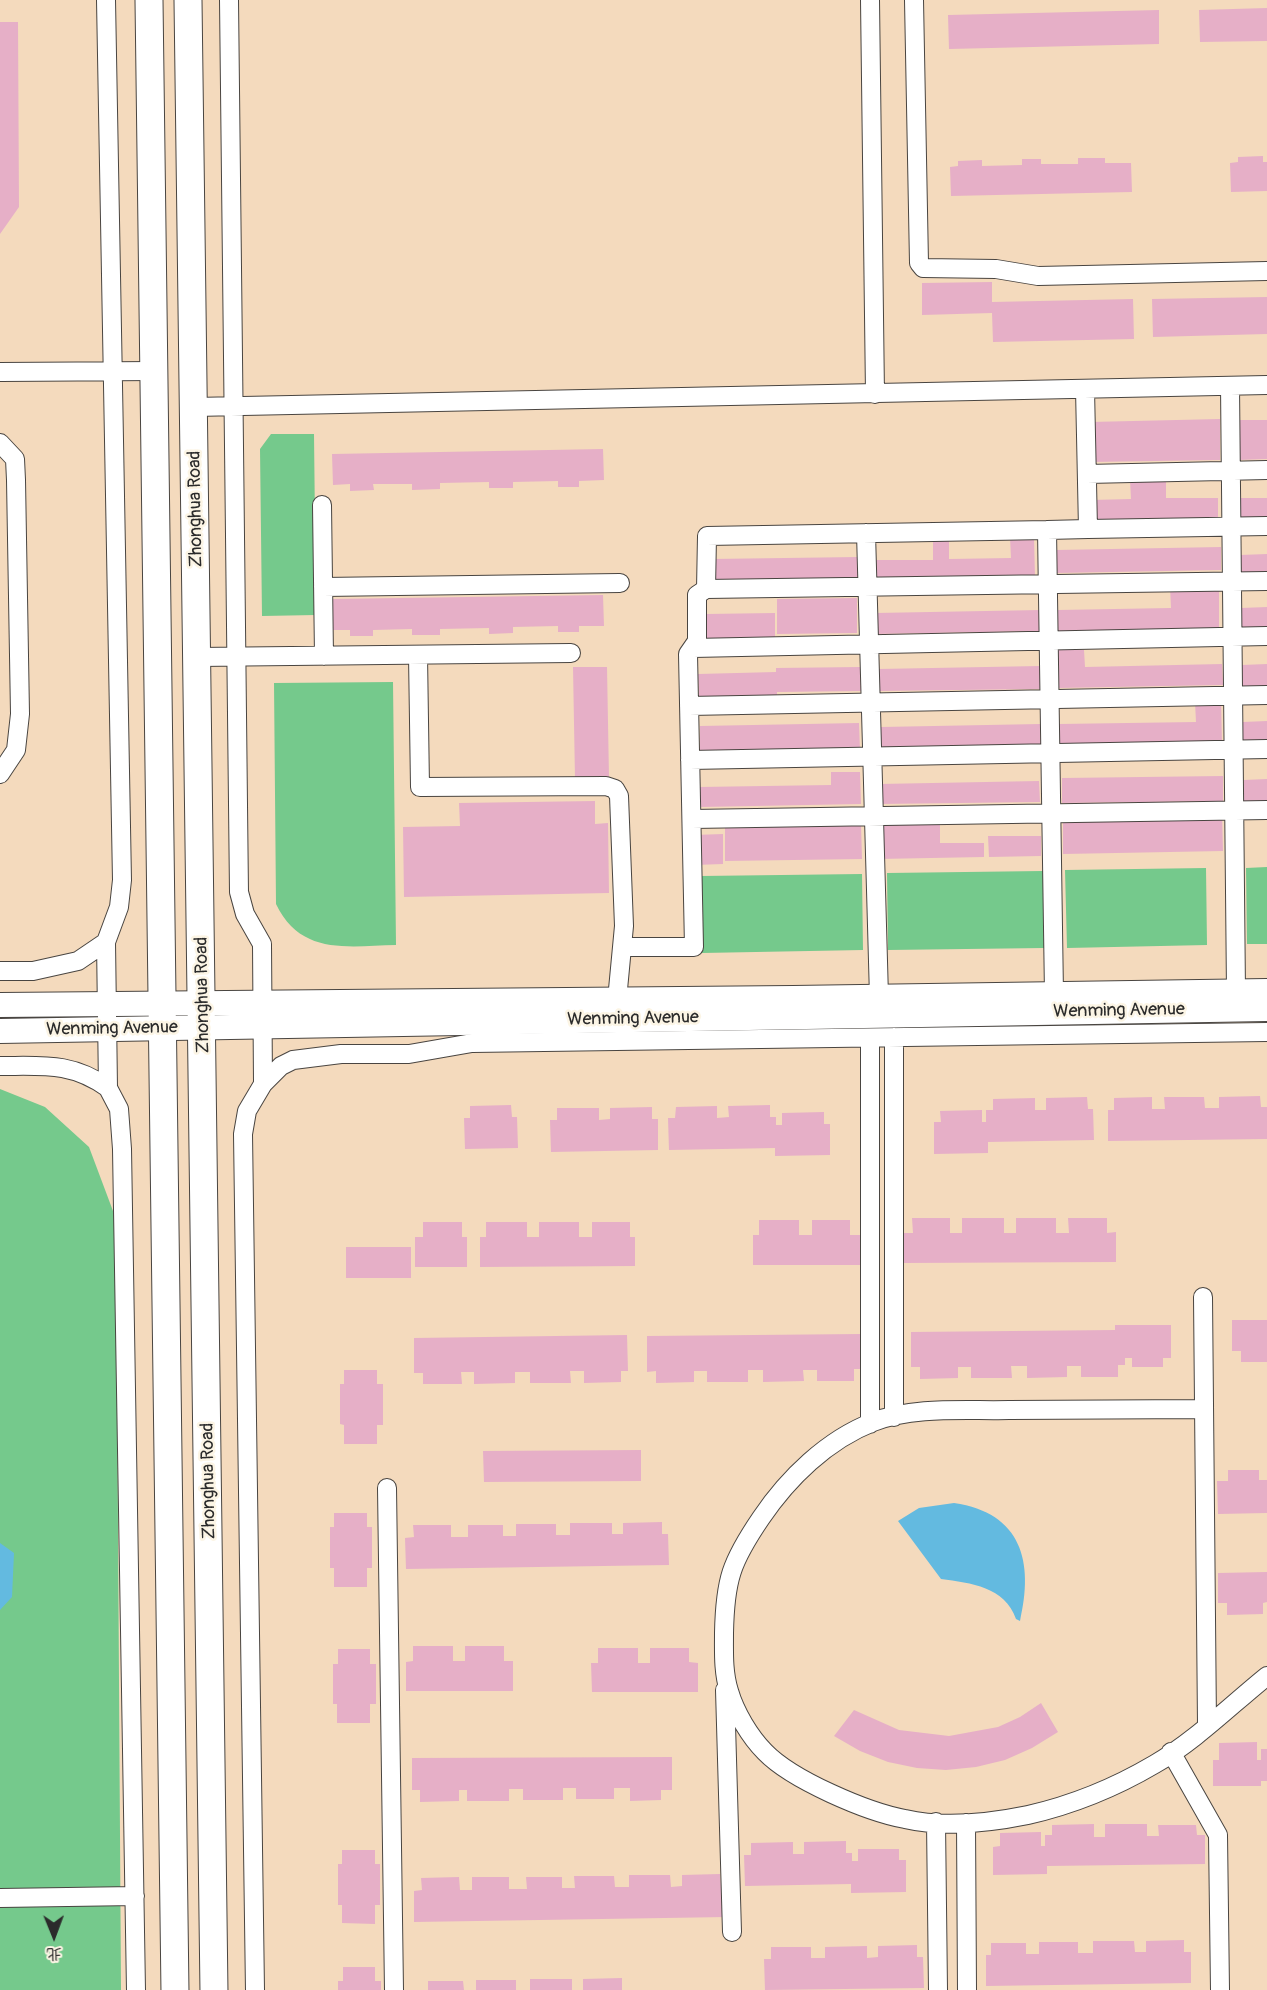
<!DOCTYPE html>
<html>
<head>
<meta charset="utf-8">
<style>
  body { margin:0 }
  #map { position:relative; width:1267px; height:1990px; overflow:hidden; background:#f4dabd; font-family:Pangolin,"LXGW WenKai TC",sans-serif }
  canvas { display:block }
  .north { position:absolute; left:24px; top:1906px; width:60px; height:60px; -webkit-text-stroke:4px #fcf5e5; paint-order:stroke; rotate:179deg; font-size:16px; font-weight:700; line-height:24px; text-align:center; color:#2b2b2b }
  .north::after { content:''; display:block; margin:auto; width:21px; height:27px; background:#2b2b2b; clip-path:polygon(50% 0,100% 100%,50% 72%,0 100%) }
</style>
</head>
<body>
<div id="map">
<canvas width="1267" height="1990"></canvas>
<div class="north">北</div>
</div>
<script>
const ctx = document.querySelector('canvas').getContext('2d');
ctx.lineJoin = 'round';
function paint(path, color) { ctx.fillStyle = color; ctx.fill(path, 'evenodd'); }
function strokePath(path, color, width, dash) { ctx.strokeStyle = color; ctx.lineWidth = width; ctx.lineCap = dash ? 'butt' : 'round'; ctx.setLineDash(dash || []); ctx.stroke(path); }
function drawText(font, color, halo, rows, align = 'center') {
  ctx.font = font + ' Pangolin,sans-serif'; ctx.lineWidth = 5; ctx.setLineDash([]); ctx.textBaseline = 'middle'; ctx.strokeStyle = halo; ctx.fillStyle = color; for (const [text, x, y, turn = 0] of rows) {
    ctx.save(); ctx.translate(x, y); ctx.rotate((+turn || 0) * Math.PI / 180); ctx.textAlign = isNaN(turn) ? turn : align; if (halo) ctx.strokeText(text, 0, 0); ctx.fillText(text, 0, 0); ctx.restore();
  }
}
const green = new Path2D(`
  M271,434H314L316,615L262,616L260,449Z
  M393,682L396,945C348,946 301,956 276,904L274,683Z
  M1267,867V944H1247L1246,868Z
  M1206,868L1207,945L1067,948L1065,870Z
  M1043,871L1044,948L888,950L887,873Z
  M862,874L863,950L702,953L701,876Z
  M0,1089L45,1107L89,1147L116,1219L121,1990H0Z`);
const water = new Path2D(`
  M954,1503C1022,1513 1034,1562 1020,1621L1016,1619C1005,1587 971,1583 941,1579L898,1521L919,1508Z
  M0,1543L14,1553L12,1597L0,1610Z`);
const building = new Path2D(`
  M1267,8V41L1200,42L1199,10Z
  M1159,10V44L949,49L948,15Z
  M0,22H18L19,207L0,234Z
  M1263,156V162H1267V191L1231,192L1230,163L1238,162V157Z
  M1078,158H1105V163H1131L1132,192L951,196L950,167L958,166V161L982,160V166L1022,165V159H1041V164H1078Z
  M992,282V302L1133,299L1134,339L993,342L992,313L922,315V283Z
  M1267,297V334L1153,337L1152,299Z
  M1220,419V460L1090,462V422Z
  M1237,420H1267V459L1238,460Z
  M603,449L604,480L579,481V487H558V481L513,482V488H489V482L440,483V489L412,490V484H373L374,490L350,491V484L333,485L332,454Z
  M1166,478V498H1218V521L1091,523V500L1131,499L1130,479Z
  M1239,498H1267V523H1240Z
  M1010,537H1034L1035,578L875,581V560H933V538H949V559L1011,558Z
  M1221,547V570L1057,573L1056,550Z
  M1267,554V575H1241L1240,555Z
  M858,557V580L711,583V559Z
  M1219,585V630L1058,633V610L1171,608L1170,586Z
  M603,595L604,626H579V632H558V626L513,627V633L489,634V628L440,629V635H412V629L373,630V636H350V630H333L332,599Z
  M857,598V633L777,634V599Z
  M1267,607V629L1241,630V608Z
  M1041,610V631L875,634V613Z
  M775,613V640L706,641V614Z
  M1057,650H1084L1085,667L1222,664L1223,685L1057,688Z
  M1267,664V687H1242V665Z
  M1040,666V689L878,691V669Z
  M573,667H607L609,778L575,779Z
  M860,667L861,691L777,692V698L699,699L698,674L776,672V668Z
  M1221,701L1222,744L1059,747V724L1196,722L1195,702Z
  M1267,721V744H1243V722Z
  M859,723L860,750L700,753V726Z
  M1040,724L1041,745L881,748V727Z
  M831,772H860L861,804L700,807L699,787L831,785Z
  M1223,776V801L1062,803V778Z
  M1267,779V803H1244V780Z
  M1039,781L1040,802L879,804V784Z
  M595,801V824L608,823L609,893L404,897L403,827L460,826L459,803Z
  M1222,813L1223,851L1063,854V816Z
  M940,818V843H984V857L878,859V819Z
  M861,824L862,859L725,861V826Z
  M723,834V864L695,865L694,835Z
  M988,836H1041V856L989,857Z
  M1260,1096L1261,1107H1267V1139L1108,1141V1110H1114V1098L1152,1097V1109H1165L1164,1097H1204L1205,1108H1219V1097Z
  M1087,1097L1088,1109H1093L1094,1140L988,1142V1153L934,1154V1122H941L940,1111L982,1110V1122H986V1110H993V1099L1035,1098V1110H1046V1098Z
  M511,1105L512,1117H517L518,1148L465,1149L464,1118H470V1106Z
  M770,1105V1117H776V1125H782V1113L824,1112V1124H830V1155L775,1156V1148L669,1150L668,1118H675L676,1107L717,1106V1118L729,1117L728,1106Z
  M652,1107V1119H658V1150L551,1152L550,1120H557V1108H599V1120L610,1119V1108Z
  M912,1218H950V1233H962V1218H1004V1233H1016V1218H1056V1233H1069L1068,1218H1107V1233L1116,1232V1262L903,1263V1233H913Z
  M759,1220H799V1235H812V1220H850V1235H860V1265H753V1235H759Z
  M423,1222H462V1237H467V1267H415V1237H423Z
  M486,1222H527V1237H539V1222H579V1237H592V1222H630V1237H635V1266L480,1267V1237H486Z
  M346,1247H411V1278H346Z
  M1232,1320H1267V1362H1241V1351H1232Z
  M1115,1325H1171V1358H1163V1367H1132V1358H1125V1365H1118V1377H1081V1366H1067V1377L1027,1378V1366H1011L1012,1378H971V1367H958V1378L920,1379V1367H911V1332L1115,1330Z
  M861,1334V1369H854V1381H817V1370H803L804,1381L763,1382V1370H748V1382H707V1371H694V1382L656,1383V1371L647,1372V1336Z
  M627,1335L628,1371H621V1382L584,1383V1371H570L571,1383H530V1372H515V1383L474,1384V1372H461L462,1384H423V1373H414V1338Z
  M344,1370H377V1384H383V1425H377V1444H344V1425L340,1424V1384H344Z
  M641,1450V1481L484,1482L483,1451Z
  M1228,1470H1259V1480H1267V1513L1218,1514L1217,1481H1228Z
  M334,1513H367V1527H372V1568H367V1587H334V1568H330V1527H334Z
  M662,1522V1534H668L669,1565L406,1569L405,1538L414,1537L413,1525H451V1537H468V1525H503V1536H516V1524H556V1535H570V1523H612V1534H623V1523Z
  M1267,1572V1602L1263,1603V1614L1227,1615V1603H1218V1573Z
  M413,1646H453V1661H465V1646H504V1661H513V1691H406V1662L413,1661Z
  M598,1648H638V1663H650V1648H689V1662L698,1663V1692H592L591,1663H598Z
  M338,1649H370V1664H376V1704H370V1723H337V1704H333V1664H338Z
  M1041,1703L1058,1732L1032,1748L1005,1760L976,1767L946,1770L917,1768L888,1762L860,1751L834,1736L854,1710L899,1730L949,1736L998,1727L1020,1717Z
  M1257,1742V1760H1261V1749H1267V1781H1261V1786H1213V1760H1219V1743Z
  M672,1757V1790H661V1800L630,1801V1788H614V1799H576V1788H563V1800H523V1789H509V1801H467V1790H459V1801L420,1802V1790H412V1758Z
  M1094,1824V1837H1105V1824H1147V1836H1159L1158,1825H1196L1197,1835H1205V1864L1047,1866V1874L993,1875V1847L1000,1846V1833L1041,1832V1846H1045V1835H1052V1825Z
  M846,1841V1853H852V1861H858V1849H899V1860H906V1892L851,1893V1884L745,1886L744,1855H751V1843L793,1842V1854H804V1842Z
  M342,1850H375V1864H380V1905H375V1924L342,1923V1905H338V1864H342Z
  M720,1874L721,1886H727V1917L414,1922V1891L422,1890L421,1878L459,1877L460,1890H472V1877H509V1889H527L526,1877H562V1888H575L574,1876H614L615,1887H629V1875H670L671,1887L682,1886V1875Z
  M1184,1940V1952H1191V1983L986,1986V1955H991V1943H1026V1954H1039V1942H1078V1953H1093V1941H1134L1135,1952H1146V1941Z
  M917,1945V1957H923L924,1988L765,1990L764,1959H771V1947H811V1958H825V1947L867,1946V1958L878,1957V1946Z
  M343,1967H375V1981H381V1990H338V1981H343Z
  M622,1978V1990H583V1979Z
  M530,1979H572V1990H530Z
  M476,1980H516V1990H476Z
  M428,1981H463L464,1990H428Z`);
const minor = new Path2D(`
  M106,0L122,880L119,907L106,942L108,1088L119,1109L122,1149L136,1990
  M229,0L239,892L245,914L262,944L263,1084L247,1111L243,1134L255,1990
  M870,0L875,394
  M914,0L919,263L923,268L996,269L1038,276L1267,271
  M0,372L155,371
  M1230,386L1236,991
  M194,407L1267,385
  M0,443L15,459L16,480L20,714L16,750L0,774
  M1087,474L1267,470
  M322,505L324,656
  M1088,529L1267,526
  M1047,530L1088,529L1085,389
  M866,533L879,997
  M323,587L620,583
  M706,589L1267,581
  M693,648L1267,636
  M418,655L420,787L606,786L615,789L619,796L624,926L617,1000
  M198,657L571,653
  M689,706L1267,695
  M690,760L1267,749
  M692,819L1267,810
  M622,947H694L688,654L697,641V595L706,589L707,536L1047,530L1054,994
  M0,971H33L78,961L106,942
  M0,1066C43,1066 72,1062 108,1088
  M263,1084L281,1066L293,1060L341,1054H409L472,1043L1267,1032
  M1203,1297L1207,1725
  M1204,1409C1139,1409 1074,1410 1009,1410C965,1411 914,1406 873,1422C827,1440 788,1478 761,1518C731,1562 725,1580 724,1633C724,1652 723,1672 729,1691C735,1712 750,1737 765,1752C792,1780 867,1812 905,1819C944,1828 989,1823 1028,1815C1072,1805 1116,1787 1155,1764C1195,1741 1231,1705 1267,1676
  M894,1417V1037
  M870,1424V1038
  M387,1488L394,1990
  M725,1690L732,1932
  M1171,1752L1218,1835L1220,1990
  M936,1822L938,1990
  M966,1823L967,1990
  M0,1898L135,1896`);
const major = new Path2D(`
  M0,1005L793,998L1267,991
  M0,1031L1267,1009`);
const highway = new Path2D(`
  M149,0L175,1990
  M188,0L214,1990`);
const streetNames = [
  ["Zhonghua Road",196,509,-91],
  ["Zhonghua Road",203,995,-91],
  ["Wenming Avenue",1119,1011,-1],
  ["Wenming Avenue",633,1019,-1],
  ["Wenming Avenue",112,1029,-1],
  ["Zhonghua Road",209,1481,-91]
];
paint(green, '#75c98c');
paint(water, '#63bae0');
paint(building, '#e6afc7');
strokePath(minor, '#494541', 20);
strokePath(major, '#494541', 26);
strokePath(highway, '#494541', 29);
strokePath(minor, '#fff', 18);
strokePath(major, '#fff', 24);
strokePath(highway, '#fff', 27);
drawText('18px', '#2b2b2b', '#fcf5e5', streetNames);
</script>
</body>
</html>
